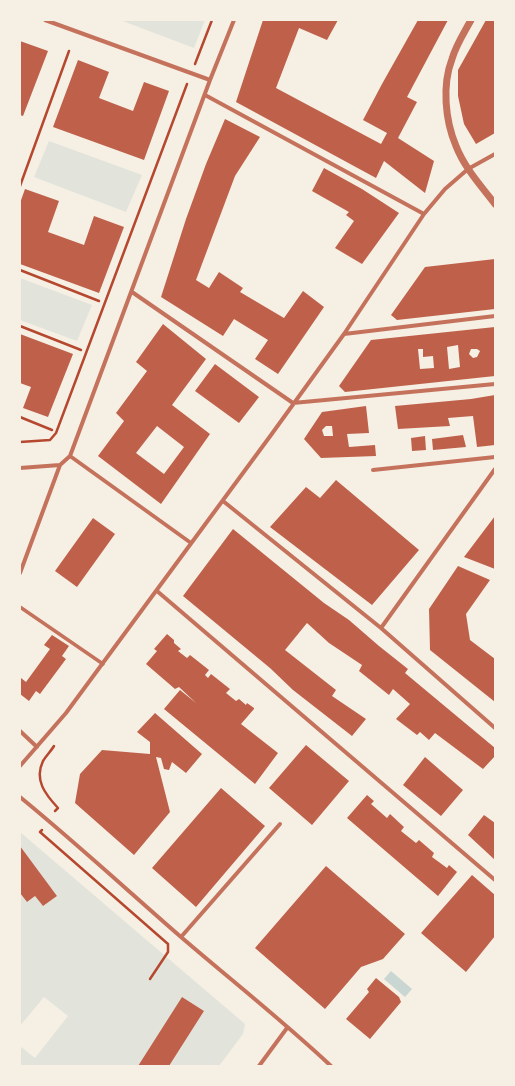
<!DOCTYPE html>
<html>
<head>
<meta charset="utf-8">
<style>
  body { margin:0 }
  #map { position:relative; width:515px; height:1086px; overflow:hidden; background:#f6efe4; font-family:Commissioner,sans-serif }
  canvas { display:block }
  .frame { position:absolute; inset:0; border:21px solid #f6efe4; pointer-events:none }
</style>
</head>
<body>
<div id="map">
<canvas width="515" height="1086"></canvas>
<div class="frame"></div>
</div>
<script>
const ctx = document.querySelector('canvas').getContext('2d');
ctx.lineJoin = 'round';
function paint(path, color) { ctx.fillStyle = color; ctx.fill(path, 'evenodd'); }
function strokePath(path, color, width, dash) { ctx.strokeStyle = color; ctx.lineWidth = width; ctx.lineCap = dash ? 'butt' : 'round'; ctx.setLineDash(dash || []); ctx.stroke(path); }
const green = new Path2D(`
  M120,20H205L194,48Z
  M49,141L142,175L126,212L34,177Z
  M20,278L92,305L77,341L20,320Z
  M20,832L245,1024L243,1034L219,1066H169L204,1011L182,998L138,1066H20V1046L35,1058L68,1016L44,997L20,1026V893L27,902L35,896L43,906L57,896L20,846Z`);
const water = new Path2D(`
  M391,971L412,989L405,997L384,979Z`);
const building = new Path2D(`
  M263,20H338L327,40L299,28L276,88L381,144L387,133L363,120L382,84L418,20H448L407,97L417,102L398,138L434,161L425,193L384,161L376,178L236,102Z
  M486,20H495V133L476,144L464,124L458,96V70Z
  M20,41L48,51L23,116L20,115Z
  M78,60L109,72L99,98L133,111L144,82L169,91L144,160L53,127Z
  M225,119L260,137L235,176L196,280L209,288L219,272L243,288L240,292L284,318L303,291L324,307L278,374L255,359L268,340L234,319L223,336L161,297L186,219L206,164Z
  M324,168L362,189L399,213L362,264L335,248L354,221L346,215L349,212L312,191Z
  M25,189L59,201L48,232L84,245L94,216L124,227L99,293L20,264V203Z
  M495,259V309L397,320L391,315L425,267Z
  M163,324L206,359L172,405L210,434L161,504L98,456L124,421L116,413L147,371L136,362ZM157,426L184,447L164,474L136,453Z
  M495,327V376L345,392L339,386L371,340ZM458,345L460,367L449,369L447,347ZM418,349H423V357L433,356L434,368L420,369ZM471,349H477L480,351L477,357L473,358L469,354Z
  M20,334L73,354L48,417L23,408L31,387L20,383Z
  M215,364L259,397L239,423L195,391Z
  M495,395V445L477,447L473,416L448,418L450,426L398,429L395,406L471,399Z
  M366,406L369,433L347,434L349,447L375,445L376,456L321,458L304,439L322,412ZM326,426H332L333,436H324L322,430Z
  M463,435L466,447L433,450L432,439Z
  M425,436L426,450L412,451L411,438Z
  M336,480L419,550L372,605L270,527L306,487L320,498Z
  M495,516V569L464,557Z
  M93,518L115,534L77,587L55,571Z
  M233,529L324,603L349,620L379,646L408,669L405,673L495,748V756L483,769L435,733L429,740L420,732L417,735L396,719L410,704L393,689L389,695L359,671L362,665L329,643L307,623L285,650L336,690L332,696L366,719L352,736L293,690L270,668L183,596Z
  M458,566L490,580L466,614L470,640L495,659V702L430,650L429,609Z
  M167,634L174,640V643L181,649L178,651L187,658L190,655L209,670L205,675L208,678L211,674L230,689L226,693L236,701L239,699L246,705L247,703L254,708V709L241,724L278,753L255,784L164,709L180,690L196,703L179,687L175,689L146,664L157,651L154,649Z
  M52,635L69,646L62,656L66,659L40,694L36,691L29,701L20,694V679L21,678L26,682L50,649L44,645Z
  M155,713L202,754L186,773L172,762L169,770L164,769L161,758L156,757L170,812L134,855L75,803L80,774L102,750L150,754V742L137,732Z
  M306,745L349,781L312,825L269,788Z
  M425,757L463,790L441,816L403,785Z
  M221,788L265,826L196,907L152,868Z
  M367,795L374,801L371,804L387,818L390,814L404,827L401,831L416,843L419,840L434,853L432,857L447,868L449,865L457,872L438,896L347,818Z
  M484,815L495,823V860L468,835Z
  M20,846L57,896L43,906L35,896L27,902L20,893Z
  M326,866L405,934L383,959L361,967L325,1009L255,948Z
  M472,875L495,895V936L466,972L421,933Z
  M376,978L399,997L401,1002L370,1039L346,1019L369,992L367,989Z
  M182,997L204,1011L169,1066H138Z`);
const path = new Path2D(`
  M195,64L212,20
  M20,186L69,51
  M20,270L99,301
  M20,326L81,350
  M20,417L52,430
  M20,442L50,440L56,433L187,84
  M54,746C51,751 46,756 43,761C34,780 45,794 58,808L55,811
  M42,830L40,832L168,944V952L150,979`);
const pedestrian = new Path2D(`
  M20,607L103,664`);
const minor = new Path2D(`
  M45,20L210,80
  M205,95L424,214
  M132,292L293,403
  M344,334L495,316
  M293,403L495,384
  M70,456L191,543
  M20,468L60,465
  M373,470L495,457
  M223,501L381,628L495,728
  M20,573L60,465L70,456L210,80L234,20
  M157,591L495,880
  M381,628L495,469
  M20,731L37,747
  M20,766L66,713L271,435L344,334L424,214L445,189L468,169L495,154
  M20,797C75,842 127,890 181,937C231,980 283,1021 331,1066
  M181,937L280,824
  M259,1066L287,1028`);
const tertiary = new Path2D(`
  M471,20C464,33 456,45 452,59C442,85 445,120 456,146C464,167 481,186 495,204`);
paint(green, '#e2e4dc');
paint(water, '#c9d6d2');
paint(building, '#bf614a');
strokePath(path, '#b5482f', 2.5);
strokePath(pedestrian, '#c5725c', 3.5);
strokePath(minor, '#c5725c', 4);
strokePath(tertiary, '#c5725c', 7);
</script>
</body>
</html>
